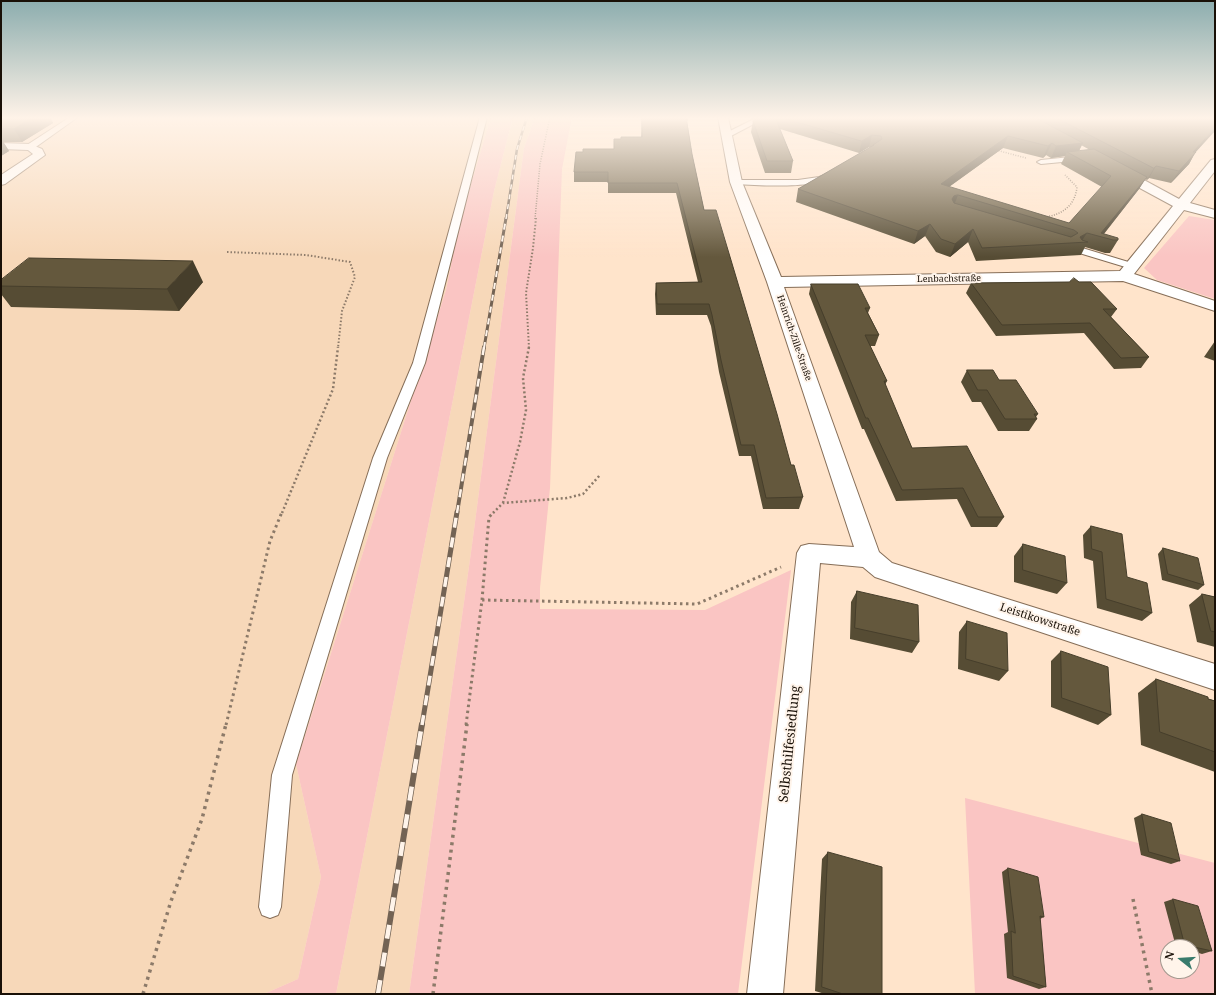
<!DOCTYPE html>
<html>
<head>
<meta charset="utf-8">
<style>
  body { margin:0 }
  #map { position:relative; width:1216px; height:995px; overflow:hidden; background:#ffe4cb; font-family:"Noto Serif",serif }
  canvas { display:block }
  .frame { position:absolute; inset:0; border:2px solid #191007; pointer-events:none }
  .north { position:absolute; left:1160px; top:939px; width:40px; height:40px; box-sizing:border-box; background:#fff4ea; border:1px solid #a3998f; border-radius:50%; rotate:287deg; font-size:11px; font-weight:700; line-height:16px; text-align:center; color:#191007 }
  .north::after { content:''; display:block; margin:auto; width:14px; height:18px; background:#397b6c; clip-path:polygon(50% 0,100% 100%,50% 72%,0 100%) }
</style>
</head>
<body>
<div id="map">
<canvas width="1216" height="995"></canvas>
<div class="frame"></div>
<div class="north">N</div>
</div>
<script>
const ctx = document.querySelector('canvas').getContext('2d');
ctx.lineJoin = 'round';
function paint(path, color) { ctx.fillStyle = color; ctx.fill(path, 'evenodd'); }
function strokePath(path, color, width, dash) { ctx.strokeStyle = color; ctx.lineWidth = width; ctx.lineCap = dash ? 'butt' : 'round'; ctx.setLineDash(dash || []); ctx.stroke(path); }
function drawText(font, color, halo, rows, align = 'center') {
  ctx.font = font + ' "Noto Serif",serif'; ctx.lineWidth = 4; ctx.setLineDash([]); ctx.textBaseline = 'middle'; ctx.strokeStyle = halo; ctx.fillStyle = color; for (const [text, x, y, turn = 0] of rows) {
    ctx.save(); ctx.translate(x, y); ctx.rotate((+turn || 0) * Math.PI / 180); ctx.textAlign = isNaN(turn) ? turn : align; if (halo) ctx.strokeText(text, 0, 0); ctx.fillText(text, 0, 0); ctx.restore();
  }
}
const built = new Path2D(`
  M1,117H491L460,221L446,290L296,764L321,877L298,979L264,994H1Z
  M513,117H535L524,148L472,545L409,994H336L494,191Z`);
const green = new Path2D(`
  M491,117H513L494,191L336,994H264L298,979L321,877L296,764L446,290L460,221Z
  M535,117H572L562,169L550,488L540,588V609L705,610L791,570L738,994H409L472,545L524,148Z
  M1189,216L1215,220V299L1157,280L1144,268Z
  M965,798L1215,863V994H975ZM1168,947H1192V971H1168Z`);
const pathFar4 = new Path2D(`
  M996,150L1026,158
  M1044,217C1062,215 1075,206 1077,187L1065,175
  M535,219L540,164L550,117`);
const pathFar3 = new Path2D(`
  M227,252L306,255L350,262L355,277L342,311L338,348
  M529,348L526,293L533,248L536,218`);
const pathFar2 = new Path2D(`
  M503,503L520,442L526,410L523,378L529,347
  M282,513L333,389L338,347
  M493,513L503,503L567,498L583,494L600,475`);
const pathFar1 = new Path2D(`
  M482,600L489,517L494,512
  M226,725L270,541L282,512
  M466,725L482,600L697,604L781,567`);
const path = new Path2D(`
  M1133,899L1152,994
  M143,994L171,901L202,819L226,724
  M433,994L467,724`);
const service = new Path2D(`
  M70,117H78L33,149H27V145Z
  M480,117H487L425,363L387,458L292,775L281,907L278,915L270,918L262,915L259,907L272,775L373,458L413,363Z
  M758,117H767L729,137H726L722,135Z
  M1080,156L1084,158L1083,160L1041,164L1037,162L1041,160Z
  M830,173L834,175C818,190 758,185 736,184L732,182L736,180H798L819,177Z
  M1079,247L1135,264L1137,266L1132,269L1076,252L1074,250Z`);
const minor = new Path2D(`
  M718,117H728L742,182L781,277L1120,271L1173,206L1112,173L1110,170L1112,167H1120L1179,199L1211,160L1215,159V171L1190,203L1215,210V218L1184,210L1134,274L1215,301V311L1123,281L784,287L879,552L892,563L1215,664V690L875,577L863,567L820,563L783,994H747L797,553L801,546L809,544L854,547L767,282L730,182Z
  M1,143L30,144L42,149L45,155L5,184L1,185V175L33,154L28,150L1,149Z`);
const railFar4 = new Path2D(`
  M506,219L517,149L527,117`);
const railFar3 = new Path2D(`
  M484,348L506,218`);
const railFar2 = new Path2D(`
  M457,513L484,347`);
const railFar1 = new Path2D(`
  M422,725L457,512`);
const rail = new Path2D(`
  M378,994L422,724`);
const wall = new Path2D(`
  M1,117H50L53,123L22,142H3L9,151L1,156Z
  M642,117H688V121H687L692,154L704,210L791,465L803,497L799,509H763L751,456H739L719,372L711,326L707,315H656L655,294L656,283L698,282L676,193H608V182H574V172L583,152L614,149L621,139L641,137Z
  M760,117H1215L1195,153L1189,164L1171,183L1149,178L1147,180L1145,179L1139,189L1104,234L1118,240L1110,253H1105L1085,247L1081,255L976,261L968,242L950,257L936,252L925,236L914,244L796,202L798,189L871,147H869L859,153L780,129L793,161L791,173H765L751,132L753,121ZM1081,145L1090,150L1079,151ZM1003,148L1043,158L1046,155L1051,158L1065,156L1061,164L1102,187L1069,223L949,187Z
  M1,280L203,282L179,311L11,307L1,294Z
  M1079,282L1117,309L1111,317L1149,357L1141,368L1114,369L1084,333L996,336L966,293L971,283Z
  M811,284L870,308L868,313L879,335L875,346H870L887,381L885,385L912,448L1004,517L997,527H971L957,499L896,501L864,429H862L809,294Z
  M1215,341V361L1204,357Z
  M967,370L999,380L1038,414L1036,417L1037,419L1029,431H998L981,402H972L961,382Z
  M1091,526L1152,613L1142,621L1097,608L1093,561L1084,558L1083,535Z
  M1023,544L1067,583L1057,594L1014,582V556Z
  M1163,548L1204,585L1198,590L1162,580L1158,554Z
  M857,591L919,642L912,653L850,639L851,602Z
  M1202,594L1215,597V647L1197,642L1189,605Z
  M967,621L1008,671L999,681L958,669L959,632Z
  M1061,651L1111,715L1098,725L1051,707V661Z
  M1156,679L1215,701V772L1141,745L1138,693Z
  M1142,814L1180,861L1171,864L1141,855L1134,818Z
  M828,852L882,994H825L815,991L822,859Z
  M1008,868L1044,917L1040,919L1046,987L1039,989L1007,978L1004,934L1008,932L1002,872Z
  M1173,899L1212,951L1202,954L1192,951V947H1176L1164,902Z`);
const shadedWall = new Path2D(`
  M33,117H50L53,123L22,142L14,129Z
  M1215,128V131L1195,153L1189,164L1171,183L1179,171L1193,152Z
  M872,135L869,147L859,153L862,141Z
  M1008,136L1003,148L936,196L941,184Z
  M1,138L9,151L1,156Z
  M1052,143L1046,155L1043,158L1048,146Z
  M1083,143L1077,155L1067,152L1065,156L1051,158L1056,146Z
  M1156,166L1149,178L1147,180L1154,168Z
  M1147,177L1139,189L1101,237V233Z
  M958,195L953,208L952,199L954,196Z
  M930,224L925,236L914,244L918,231Z
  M973,229L968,242L950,257L955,244Z
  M1087,233L1081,242L1080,237Z
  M193,261L203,282L179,311L167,289Z`);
const building = new Path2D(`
  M1,117H33L14,129H1Z
  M642,117H686L692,154L704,210H716L777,414L791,465H794L803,497L766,498L754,445H741L721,360L712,315L709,304H657L656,283L702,282L677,183H608V172H574L576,152H583V149H614V139H621V137H642Z
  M760,117H775L793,161H767L753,121Z
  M780,117H1034L1083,143L1056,146L1052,143L1048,146L1008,136L941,184L1069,223L1111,176L1067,152L1094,149L1147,177L1101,233L1118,238V240H1113L1087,233L1080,237L1082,240L1088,242L982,248L973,229L955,244L941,239L930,224L918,231L798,189L874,145H873L882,139L881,136L872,135L862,141ZM958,195L1074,230L1078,233L1071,237L954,203L952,199L954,196Z
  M1055,117H1215V128L1193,152H1196L1179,171L1156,166L1154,168Z
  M29,258L193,261L167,289L1,286V280Z
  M1074,278L1079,282H1091L1117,309H1103L1149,357L1121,358L1090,323L1002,325L971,283L1069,282Z
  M811,284H858L870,308H865L879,335H865L887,381H884L912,448L967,446L1004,517H978L963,488L902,490L868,418H866Z
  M967,370H993L999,380H1016L1038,414H1034L1037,419H1005L987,390H978Z
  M1091,526L1122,534L1127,577L1147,583L1152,613L1106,599L1102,552L1092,549Z
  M1023,544L1065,556L1067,583L1023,570Z
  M1163,548L1198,558L1204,585L1168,574Z
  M857,591L918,605L919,642L855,628Z
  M1202,594L1215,597V632L1211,631Z
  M967,621L1007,633L1008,671L966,659Z
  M1061,651L1108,667L1111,715L1062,698Z
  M1156,679L1208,697V699L1215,701V752L1160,732Z
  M1142,814L1171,823L1180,861L1149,852Z
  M828,852L882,867V994H843L822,987Z
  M1008,868L1038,877L1044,917L1040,916L1046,987L1013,976L1011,931L1015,933Z
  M1173,899L1198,906L1212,951L1185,945Z`);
const farStreetnames = [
  ["Lenbachstraße",949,279,-1],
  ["Heinrich-Zille-Straße",794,338,71]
];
const streetNames = [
  ["Leistikowstraße",1040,620,18]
];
const nearStreetnames = [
  ["Selbsthilfesiedlung",790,744,-84]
];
paint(built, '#f7d8b9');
paint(green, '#fac5c3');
strokePath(service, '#866e58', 2);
strokePath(minor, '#866e58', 2);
strokePath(pathFar4, '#8c7a69', 1.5, [1, 1.5]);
strokePath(pathFar3, '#8c7a69', 2, [1.5, 2]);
strokePath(pathFar2, '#8c7a69', 2.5, [2, 2.5]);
strokePath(pathFar1, '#8c7a69', 3, [2.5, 3.5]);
strokePath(path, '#8c7a69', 3.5, [3, 4.5]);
paint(service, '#fff');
paint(minor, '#fff');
strokePath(railFar4, '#736354', 2.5);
strokePath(railFar3, '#736354', 3);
strokePath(railFar2, '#736354', 4);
strokePath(railFar1, '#736354', 5);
strokePath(rail, '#736354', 6);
strokePath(railFar4, '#fff4ea', 1.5, [5]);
strokePath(railFar3, '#fff4ea', 2, [6]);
strokePath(railFar2, '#fff4ea', 2.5, [8]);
strokePath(railFar1, '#fff4ea', 3.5, [10]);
strokePath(rail, '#fff4ea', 4.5, [14]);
paint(wall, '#564c34');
paint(shadedWall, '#463e2b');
paint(building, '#64583d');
strokePath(building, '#463e2b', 1);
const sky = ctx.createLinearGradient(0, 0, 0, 257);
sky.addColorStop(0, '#8cadae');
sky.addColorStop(0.46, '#fff3e8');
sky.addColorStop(1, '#fff3e800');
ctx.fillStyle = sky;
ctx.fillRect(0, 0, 1216, 257);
drawText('9px', '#191007', '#fff4ea', farStreetnames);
drawText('11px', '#191007', '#fff4ea', streetNames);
drawText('13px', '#191007', '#fff4ea', nearStreetnames);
</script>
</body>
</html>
